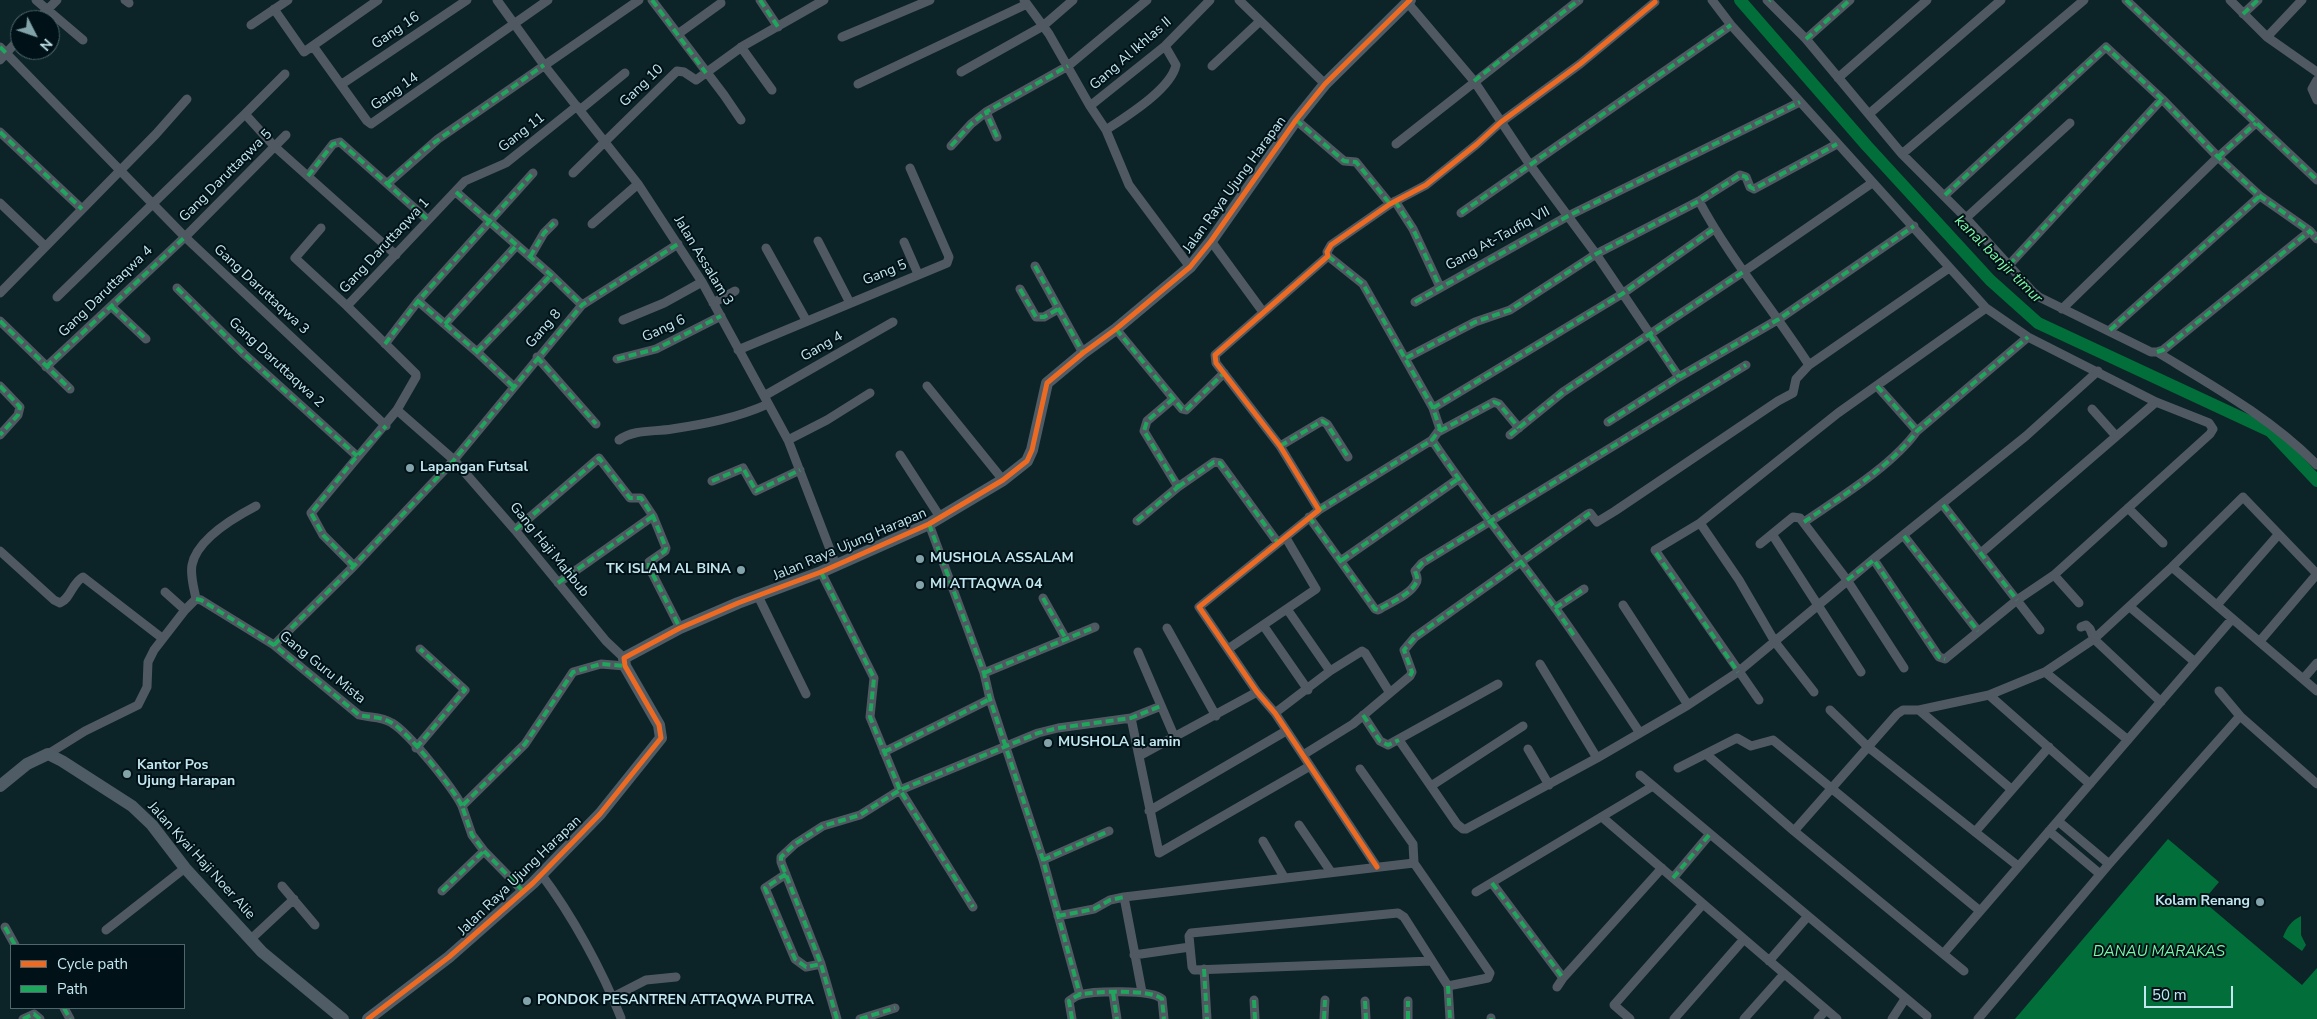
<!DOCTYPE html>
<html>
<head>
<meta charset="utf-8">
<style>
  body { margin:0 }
  #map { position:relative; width:2317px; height:1019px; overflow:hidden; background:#0c2427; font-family:"Nunito Sans",sans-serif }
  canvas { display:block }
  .legend { position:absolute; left:10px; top:944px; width:175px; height:65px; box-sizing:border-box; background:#001217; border:1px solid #4e676e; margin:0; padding:6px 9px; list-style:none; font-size:15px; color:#c3e7f0 }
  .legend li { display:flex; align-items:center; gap:10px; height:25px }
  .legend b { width:25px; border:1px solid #4e676e }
  .north { position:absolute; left:10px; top:10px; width:50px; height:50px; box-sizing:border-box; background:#001217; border:1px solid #4e676e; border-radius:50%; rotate:131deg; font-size:14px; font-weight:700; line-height:20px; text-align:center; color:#c3e7f0 }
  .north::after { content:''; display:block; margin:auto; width:18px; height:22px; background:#83a3aa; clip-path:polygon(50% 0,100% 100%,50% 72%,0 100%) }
  .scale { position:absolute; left:2144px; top:986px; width:89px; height:22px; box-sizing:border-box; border:2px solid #c3e7f0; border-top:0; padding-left:6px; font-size:15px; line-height:18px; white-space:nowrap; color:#c3e7f0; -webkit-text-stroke:4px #001217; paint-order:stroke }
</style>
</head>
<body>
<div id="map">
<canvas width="2317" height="1019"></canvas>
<ul class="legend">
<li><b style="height:6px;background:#ed6a23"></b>Cycle path</li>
<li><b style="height:6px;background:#20a55d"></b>Path</li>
</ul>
<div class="north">N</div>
<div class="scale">50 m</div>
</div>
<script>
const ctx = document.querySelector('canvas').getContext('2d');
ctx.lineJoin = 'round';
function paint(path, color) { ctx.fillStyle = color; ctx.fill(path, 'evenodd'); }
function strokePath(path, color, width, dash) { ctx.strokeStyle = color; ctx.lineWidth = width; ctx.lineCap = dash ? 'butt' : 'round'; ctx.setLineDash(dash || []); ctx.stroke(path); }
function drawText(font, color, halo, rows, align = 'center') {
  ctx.font = font + ' "Nunito Sans",sans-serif'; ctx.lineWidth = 4; ctx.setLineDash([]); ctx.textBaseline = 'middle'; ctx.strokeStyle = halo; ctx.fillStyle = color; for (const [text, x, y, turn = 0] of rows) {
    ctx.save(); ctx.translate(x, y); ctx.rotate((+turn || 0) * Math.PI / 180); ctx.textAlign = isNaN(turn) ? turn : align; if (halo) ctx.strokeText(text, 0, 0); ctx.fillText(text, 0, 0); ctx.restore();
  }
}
const water = new Path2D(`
  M2168,839L2219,882L2203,901L2302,985L2317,968V1019H2015Z
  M2301,916V935L2306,945L2302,951L2283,937C2287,927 2291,921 2301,916Z`);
const canal = new Path2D(`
  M1740,0L1867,146L1990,280L2038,323L2270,431L2317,481`);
const street = new Path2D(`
  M36,0L83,40
  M125,0L129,3
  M497,0L544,65L638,184L702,282L788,440L836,565
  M652,0L724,95L741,120
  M760,0L778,27
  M1024,0L1049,34L1090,106L1106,130L1129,185L1190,267
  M1239,0L1325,84
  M1712,0L1731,25L1986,308L2028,337L2156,402L2209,423L2213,429L2210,434L2054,575L2017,600L1945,659L1939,657L1874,560
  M1767,0L1806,39L1902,154L1966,218L2033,292L2039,297L2151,352H2157C2213,386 2271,418 2317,465
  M2126,0L2317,180
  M2230,0L2267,37L2317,72
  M1407,2L1474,81L1530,165L1596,254L1679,377
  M274,9L304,52L378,0
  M2243,14L2258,0
  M37,20L57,0
  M251,25L288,0
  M678,34L721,3
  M842,37L930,0
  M2267,37L2302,0
  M1806,39L1850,0
  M313,46L367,121L371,124L548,0
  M0,47L185,237L386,426
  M741,47L772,90
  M0,60L20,38
  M1212,66L1259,22
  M961,72L1043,26L1073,0
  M1838,78L1927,0
  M2317,80L2312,89L2317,100
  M342,84L467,0
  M858,84L1027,4
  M577,106L506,163L465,181L347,306L416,374V377L397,410L454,460L515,530L606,641L624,658
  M1090,106L1165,46L1210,0
  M581,109L625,73
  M245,114L285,74
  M1869,114L2001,0
  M1296,120L1344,161L1356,162L1390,204
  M1106,130C1127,116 1171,89 1176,65L1165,46
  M0,132L82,209
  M997,137L986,112L1068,66L1147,0
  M1396,144L1579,0
  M951,146L971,124L986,112
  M1902,154L2084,0
  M573,173L677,71L684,72L696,80L743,46L824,0
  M308,176L333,144L340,142L428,220
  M388,183L438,139L639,0
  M456,192L551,275L582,305
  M1945,195L2106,47L2162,99L2218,157L2260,196L2310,231
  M1395,201L1413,229L1440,287
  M1699,201C1730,259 1773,309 1809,365
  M0,203L45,246
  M1461,213L1731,25
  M1966,218L2070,123
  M592,224L638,184
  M321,228L295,258L347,306
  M818,241L850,303
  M1211,241L1263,312
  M904,242L918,274
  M766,248L806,320
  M1328,256L1363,284L1433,408L1440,429L1432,440C1472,500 1518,557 1561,616C1588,654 1614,694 1640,733
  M530,257L544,233L554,223
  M2009,265L2162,99
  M1035,266L1083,353
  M177,288L244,354L357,456
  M1020,289L1036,317H1044L1058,309
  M0,293L156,134L187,99
  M57,297L245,114L274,146L396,255
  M418,301L477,352L514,387
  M1415,302L1568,216L1800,102
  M713,303L735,291
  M112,307L146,339
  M2062,309L2218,157L2256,123
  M623,320L664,303L702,282
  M0,321L70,389
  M445,324L517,245
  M1116,329L1182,409L1186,410L1224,373
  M2110,330L2260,196
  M385,344L418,301L533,173
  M738,350L947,263L949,257L910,168
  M477,352L551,275
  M2157,352L2163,350L2310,231L2317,239
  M537,357L596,424
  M1406,358L1475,322L1510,310L1596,254L1699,201L1740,175L1746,177L1750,187L1754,189L1837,144
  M617,359L656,349L721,316
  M46,367L185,237L286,135
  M0,386L20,407L18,415L0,435
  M927,386L1003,480
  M1877,386L1917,431
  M764,396L893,322
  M1433,408L1622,294L1714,229
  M2092,409L2116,436
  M1608,422L1679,377L1779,319L1914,226
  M1440,431L1494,402L1499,404L1519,428
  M1510,435L1563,392L1743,272L1872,183
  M619,440C634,429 654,432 672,429C705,424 737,418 768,404
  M788,440L827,420L870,393
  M1280,446L1322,421L1327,424L1348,457
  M900,455L940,517
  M712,481L743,468L756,491L800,470
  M1178,487L1214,462L1220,463L1278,543
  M1943,505L2040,630
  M2128,508L2163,543
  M1319,510L1432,440
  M1309,517L1375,609L1378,610C1389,603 1410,595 1416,583C1419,579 1416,575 1415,571L1422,563L1746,365
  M1137,521L1178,487L1144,431L1147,421L1173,399
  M1804,522C1839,498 1892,466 1917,431L2028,337
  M1700,523L1739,580L1775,642L1814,692
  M929,524L984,673L990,699L1043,860L1080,995
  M515,530L599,458L630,498H641L653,516L666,548L665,551L649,562V567L680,628
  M1772,534L1861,672
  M1904,536L1978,631
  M1760,544L1793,517L1800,518L1847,580L1904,668
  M0,551L54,600L60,603C71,598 72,583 83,577L162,638
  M1981,553L2156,402
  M1342,560L1458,479
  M354,566L323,535L311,513L397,410
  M2172,567L2317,691
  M821,572L874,678L870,717L900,790L973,907
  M2054,575L2079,603
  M558,583L653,516
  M165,592L185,610
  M758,596L806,694
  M1043,598L1066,639
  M196,599L201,600L274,645L359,715C371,718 381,716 392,723C409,733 453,788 462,806
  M196,599C194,588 190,576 192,565C197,539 235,517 256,506
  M1623,605L1688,705
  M2217,605L2278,535
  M2130,607L2195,662
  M1555,608L1584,589
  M1287,609L1330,671
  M1263,625L1308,690
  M2081,627L2086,625L2090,629L2094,639L2161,702
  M1167,628L1216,716
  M2260,641L2317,574
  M274,645L354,566L454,460L582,305L678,244
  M1228,649L1316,589L1286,538
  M1138,652L1175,738
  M1540,664L1597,758
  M2045,672L2128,740
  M984,673L1095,627
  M2303,679L2317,663
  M2219,691L2240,716
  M1989,695L2090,784
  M1759,700L1655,550L1700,523L1838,413L1986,308
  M1830,710L1868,747L2018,866
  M1919,710L2011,789
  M1275,713L1330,671L1362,651L1365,653L1390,693
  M1363,715L1380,741L1388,745L1498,684
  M1131,718L1159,853L1310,766
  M1399,740L1457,824L1463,829H1466L1597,758L1688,705L1738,672L1876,557L2026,436L2098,371
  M416,748L465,690L420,649
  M1528,749L1549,785
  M884,752L990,699
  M48,754L85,731L138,705L147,687L148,662L154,650L185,610L196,599
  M1706,754L1794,831L1964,971
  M1303,755L1353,724L1410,676L1412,672L1404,650L1415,637L1588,514L1590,513L1597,522L1615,511L1778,401L1793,393L1796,379L1809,365L1949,268
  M1139,756L1257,692
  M1678,768L1737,738L1751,746L1773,740L1980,911
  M1360,769L1413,844L1414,863L1490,973L1488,978L1448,986
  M1640,775L1927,1016
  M1431,786L1523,726
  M1149,811L1286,731
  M1602,817L1837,1019
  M2058,821L2109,864
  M1299,825L1331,872
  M1794,831L1897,714L1903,710H1919L1989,695L2045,672L2094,639L2172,567L2243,497L2317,574
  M2049,831L2100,874
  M1975,832L2049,747
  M1263,841L1284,877
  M1043,860L1109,831
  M1377,867L1275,713L1257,692L1199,607L1319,510L1280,446L1216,363L1215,355L1328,256L1327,252L1331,245L1390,204L1426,185L1477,144L1501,122L1580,64L1655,2
  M541,874C572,915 602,970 621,1018
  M786,874L765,888L795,959L806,967L821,964
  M1673,878L1710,834
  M1492,883L1563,978
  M282,886L315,925
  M442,891L484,851
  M523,891L484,851L472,835L462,806L525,744L573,672L601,664L625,666
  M1476,892L1653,786
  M1124,897L1142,992
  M1058,916L1094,909L1110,900L1124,897L1414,863
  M5,927L15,945
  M106,930L185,868
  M251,939L294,899
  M1944,953L2232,619
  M1134,955L1190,947
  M1432,961L1194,970L1192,967L1189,936L1191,933L1398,913L1404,917L1448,986L1450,1019
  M1769,961L1808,916
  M1204,969L1207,1019
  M1557,987L1563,978L1662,868
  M1113,993L1117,1019
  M613,997L646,980L676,977
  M1254,1000L1255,1019
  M1365,1001L1366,1019
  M64,1008L70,1019
  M1491,1018V1019
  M23,1019L34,1014L40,1019
  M837,1019L821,964L781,862V857L795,844L823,826L860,815L900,790L1038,733L1058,728L1131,718L1161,706
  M860,1019L895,1008
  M1072,1019L1069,1001C1072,999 1076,996 1079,995C1093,991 1152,989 1162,999L1164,1019
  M1324,1019L1325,1000
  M1408,1019V1001
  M1630,1019L1614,1005L1703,904
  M1674,1019L1744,939
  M1744,1019L1784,974
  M1818,1019L1826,1010
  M1892,1019L1905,999
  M1978,1019L2109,864L2240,716L2317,784`);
const secondary = new Path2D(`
  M0,786L27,764L48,754L62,761L132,806L152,825L185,868L262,952L343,1019
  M368,1019L449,957L533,883L600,814L661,738L659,725L625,666L624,658L680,628L738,603L821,572L929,524L1003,480L1027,461L1032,450L1047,383L1083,353L1116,329L1190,267L1211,241L1296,120L1325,84L1410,0`);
const quiet = new Path2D(`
  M652,0L706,73
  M760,0L778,27
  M2126,0L2317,180
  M1769,1L1770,0
  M2243,14L2258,0
  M1806,39L1850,0
  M0,47L6,53
  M1474,81L1579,0
  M1296,120L1344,161L1356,162L1390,204
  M0,132L82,209
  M997,137L986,112L1068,66
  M951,146L971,124L986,112
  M2218,157L2256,123
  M308,176L333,144L340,142L428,220
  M388,183L425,149L544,65
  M456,192L551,275L582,305
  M1945,195L2106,47L2162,99L2218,157L2260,196L2310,231
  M1395,201L1413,229L1440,287
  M1461,213L1731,25
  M1328,256L1363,284L1433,408L1440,429L1432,440C1477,508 1530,570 1575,637
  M530,257L544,233L554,223
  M2009,265L2162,99
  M1035,266L1083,353
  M177,288L244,354L357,456
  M1020,289L1036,317H1044L1058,309
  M418,301L477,352L514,387
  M1415,302L1568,216L1800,102
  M112,307L146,339
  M0,321L70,389
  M445,324L517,245
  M1116,329L1182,409L1186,410L1224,373
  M2110,330L2260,196
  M1650,335L1679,377
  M385,344L418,301L533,173
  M477,352L551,275
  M2157,352L2163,350L2310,231L2317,239
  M537,357L596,424
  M1406,358L1475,322L1510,310L1596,254L1699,201L1740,175L1746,177L1750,187L1754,189L1837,144
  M617,359L656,349L721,316
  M46,367L185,237
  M0,386L20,407L18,415L0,435
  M1877,386L1917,431
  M1433,408L1622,294L1714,229
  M1608,422L1679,377L1779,319L1914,226
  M1440,431L1494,402L1499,404L1519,428
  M1510,435L1563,392L1743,272
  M1280,446L1322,421L1327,424L1348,457
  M712,481L743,468L756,491L800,470
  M1178,487L1214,462L1220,463L1278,543
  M1943,505L2017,600
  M1319,510L1432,440
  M1309,517L1375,609L1378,610C1389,603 1410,595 1416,583C1419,579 1416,575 1415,571L1422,563L1746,365
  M1137,521L1178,487L1144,431L1147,421L1173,399
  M1804,522C1839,498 1892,466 1917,431L2028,337
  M929,524L984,673L990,699L1043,860L1080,995
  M515,530L599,458L630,498H641L653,516L666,548L665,551L649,562V567L680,628
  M1904,536L1978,631
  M1656,553L1738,672
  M1342,560L1458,479
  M354,566L323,535L311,513L357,456L386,426
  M821,572L874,678L870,717L900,790L973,907
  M1847,580L1874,560L1939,657L1945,659
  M558,583L653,516
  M1043,598L1066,639
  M196,599L201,600L274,645L359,715C371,718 381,716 392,723C409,733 453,788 462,806
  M1555,608L1584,589
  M274,645L354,566L454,460L582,305L678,244
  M984,673L1095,627
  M1410,676L1412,672L1404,650L1415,637L1590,513
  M1363,715L1380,741L1388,745L1399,740
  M416,748L465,690L420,649
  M884,752L990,699
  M1043,860L1109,831
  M786,874L765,888L795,959L806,967L821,964
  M1673,878L1710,834
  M1492,883L1563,978
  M442,891L484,851
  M523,891L484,851L472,835L462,806L525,744L573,672L601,664L625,666
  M1058,916L1094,909L1110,900L1124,897
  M5,927L15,945
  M1204,969L1207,1019
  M1448,986L1450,1019
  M1113,993L1117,1019
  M1254,1000L1255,1019
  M1365,1001L1366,1019
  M64,1008L70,1019
  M1491,1018V1019
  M23,1019L34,1014L40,1019
  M837,1019L821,964L781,862V857L795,844L823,826L860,815L900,790L1038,733L1058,728L1131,718L1161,706
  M860,1019L895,1008
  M1072,1019L1069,1001C1072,999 1076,996 1079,995C1093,991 1152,989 1162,999L1164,1019
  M1324,1019L1325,1000
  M1408,1019V1001`);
const cycleway = new Path2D(`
  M1377,867L1275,713L1257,692L1199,607L1319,510L1280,446L1216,363L1215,355L1328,256L1327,252L1331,245L1390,204L1426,185L1477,144L1501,122L1580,64L1655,2
  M368,1019L449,957L533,883L600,814L661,738L659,725L625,666L624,658L680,628L738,603L821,572L929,524L1003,480L1027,461L1032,450L1047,383L1083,353L1116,329L1190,267L1211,241L1296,120L1325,84L1410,0`);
const markers = [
  [410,468,5,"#83a3aa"],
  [920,559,5,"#83a3aa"],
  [741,570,5,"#83a3aa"],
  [920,585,5,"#83a3aa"],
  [1048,743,5,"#83a3aa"],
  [127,774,5,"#83a3aa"],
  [2260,902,5,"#83a3aa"],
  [527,1001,5,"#83a3aa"]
];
const streetNames = [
  ["Gang 16",396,31,-34],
  ["Gang Al Ikhlas II",1131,54,-41],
  ["Gang 10",642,86,-44],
  ["Gang 14",395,92,-35],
  ["Gang 11",522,133,-38],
  ["Gang Daruttaqwa 5",226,176,-45],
  ["Jalan Raya Ujung Harapan",1235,185,-54],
  ["Gang At-Taufiq VII",1498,239,-29],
  ["Gang Daruttaqwa 1",385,246,-47],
  ["Jalan Assalam 3",703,261,59],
  ["Gang 5",885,273,-22],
  ["Gang Daruttaqwa 3",261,290,43],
  ["Gang Daruttaqwa 4",106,292,-44],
  ["Gang 8",544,329,-49],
  ["Gang 6",664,329,-25],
  ["Gang 4",822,347,-30],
  ["Gang Daruttaqwa 2",276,363,43],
  ["Jalan Raya Ujung Harapan",850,545,-23],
  ["Gang Haji Mahbub",549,550,51],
  ["Gang Guru Mista",322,668,39],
  ["Jalan Kyai Haji Noer Alie",201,861,48],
  ["Jalan Raya Ujung Harapan",520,876,-44]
];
const poiNames = [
  ["Lapangan Futsal",420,468],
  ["MUSHOLA ASSALAM",930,559],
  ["TK ISLAM AL BINA",731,570,"right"],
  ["MI ATTAQWA 04",930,585],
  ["MUSHOLA al amin",1058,743],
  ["Kantor Pos",137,766],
  ["Ujung Harapan",137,782],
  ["Kolam Renang",2250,902,"right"],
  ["PONDOK PESANTREN ATTAQWA PUTRA",537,1001]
];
const waterNames = [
  ["kanal banjir timur",1998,260,45],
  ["DANAU MARAKAS",2159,952]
];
paint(water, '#026f3a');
strokePath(canal, '#026f3a', 12);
strokePath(street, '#505962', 9);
strokePath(secondary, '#4f5b65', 12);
strokePath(quiet, '#20a55d', 4, [8, 4]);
strokePath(cycleway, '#ed6a23', 5);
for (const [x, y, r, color] of markers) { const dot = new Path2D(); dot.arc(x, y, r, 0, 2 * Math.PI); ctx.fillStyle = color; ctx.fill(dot); strokePath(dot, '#001217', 2); }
drawText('14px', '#c3e7f0', '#001217', streetNames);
drawText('bold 14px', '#c3e7f0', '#001217', poiNames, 'left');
drawText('italic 15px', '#7ef8a7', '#001217', waterNames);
</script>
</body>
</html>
